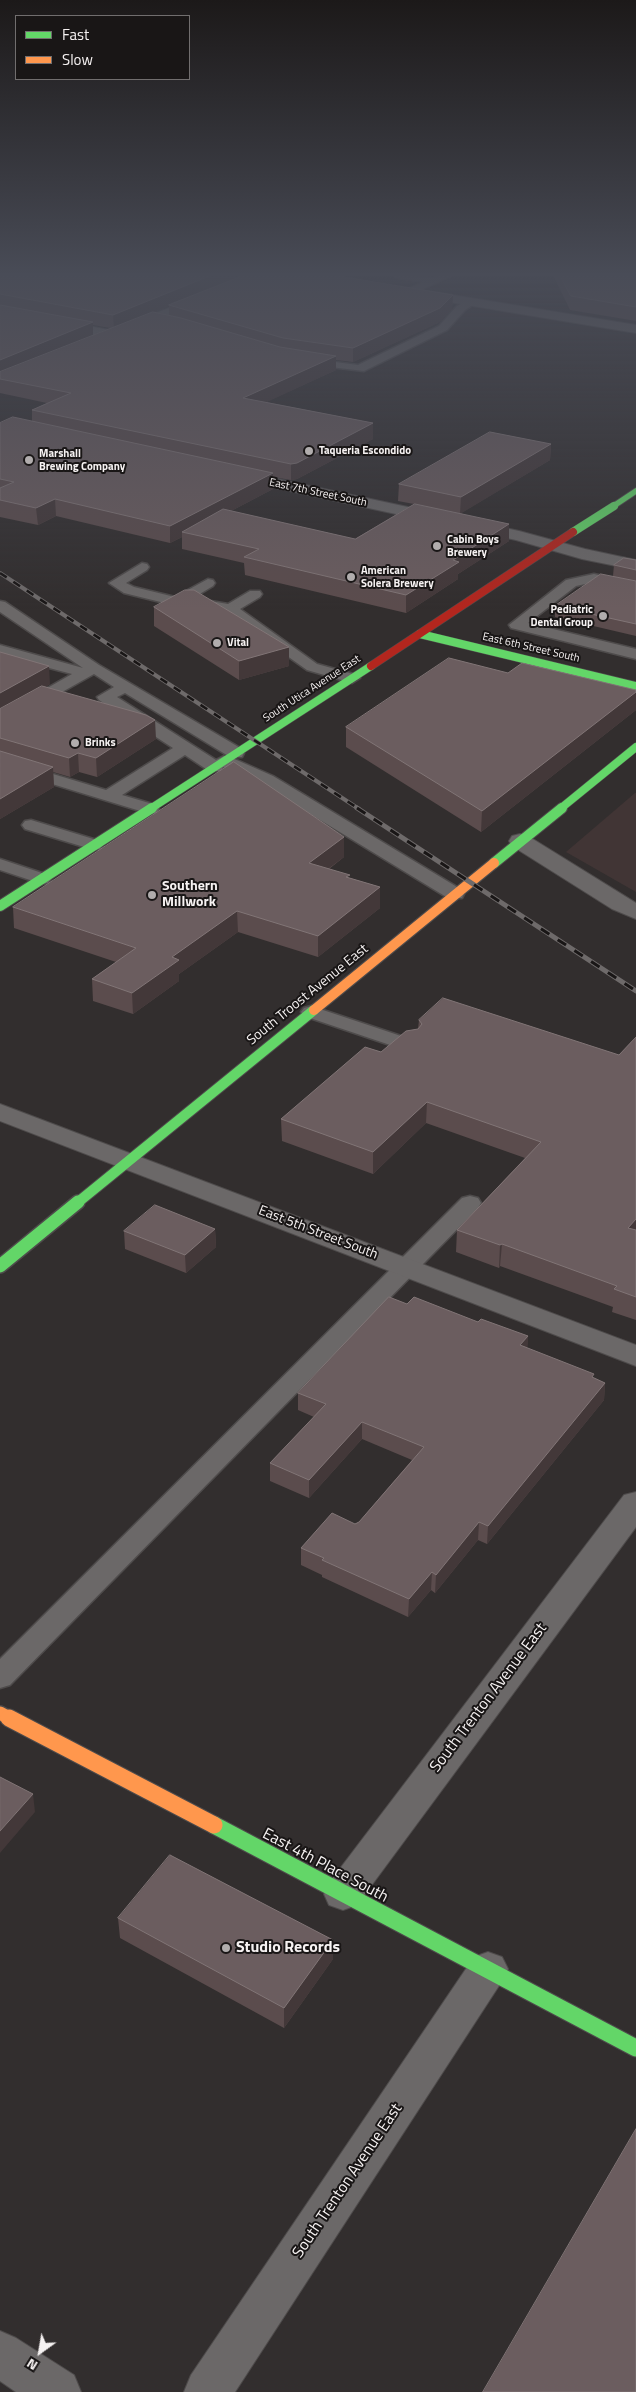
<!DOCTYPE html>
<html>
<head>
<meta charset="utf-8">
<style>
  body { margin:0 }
  #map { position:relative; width:636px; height:2392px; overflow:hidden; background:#322e2e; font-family:"Titillium Web",sans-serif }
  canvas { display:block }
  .legend { position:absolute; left:15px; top:15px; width:175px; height:65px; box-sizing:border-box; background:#191616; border:1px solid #716e6e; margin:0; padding:6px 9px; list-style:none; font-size:15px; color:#f6f2f2 }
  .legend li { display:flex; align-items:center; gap:10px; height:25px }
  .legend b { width:25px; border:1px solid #716e6e }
  .north { position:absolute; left:15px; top:2327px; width:50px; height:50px; -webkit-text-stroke:4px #191616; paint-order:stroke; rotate:212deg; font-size:14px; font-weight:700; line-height:20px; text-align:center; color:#f6f2f2 }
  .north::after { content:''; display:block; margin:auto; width:18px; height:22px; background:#f6f2f2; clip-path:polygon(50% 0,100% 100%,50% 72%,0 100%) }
</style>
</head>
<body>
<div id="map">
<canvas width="636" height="2392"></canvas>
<ul class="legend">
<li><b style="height:6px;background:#63d668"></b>Fast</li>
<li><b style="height:6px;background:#ff974d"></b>Slow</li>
</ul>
<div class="north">N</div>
</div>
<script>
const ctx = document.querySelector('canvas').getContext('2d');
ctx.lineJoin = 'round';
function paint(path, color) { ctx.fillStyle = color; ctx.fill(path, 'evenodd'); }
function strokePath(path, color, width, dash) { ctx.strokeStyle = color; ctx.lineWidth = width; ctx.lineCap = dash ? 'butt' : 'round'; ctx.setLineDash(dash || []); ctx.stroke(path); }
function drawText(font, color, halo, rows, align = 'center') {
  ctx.font = font + ' "Titillium Web",sans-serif'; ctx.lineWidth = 4; ctx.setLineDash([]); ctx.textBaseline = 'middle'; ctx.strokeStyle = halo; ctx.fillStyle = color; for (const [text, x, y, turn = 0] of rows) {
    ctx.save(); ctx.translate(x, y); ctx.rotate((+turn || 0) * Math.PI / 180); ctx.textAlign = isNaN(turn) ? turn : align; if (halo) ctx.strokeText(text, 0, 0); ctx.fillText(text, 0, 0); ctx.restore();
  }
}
const built = new Path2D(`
  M635,793H636V892L566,852Z`);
const lane = new Path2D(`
  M393,275L434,278L439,275H453L410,295L405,292L406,290L423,282L398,278Z
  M470,299L474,300V304L465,310L447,330L364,371L305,364L299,361L305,358L358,365L439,326L457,306Z
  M142,563L147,564L149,567L147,570L126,583L134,587L175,597L208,579L213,580L215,583L213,586L193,598L228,604L250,591H260L262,594L260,597L240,609L317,664L357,675L360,678L352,683L307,670L225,612L204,607L177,606L124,593L109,583Z
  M594,574L636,583V591L594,582L576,586L528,623L636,649V659L511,628L509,625L566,580Z
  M0,601L5,602L99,665L242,749L244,753L242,757H230L125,693L117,697L216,760L224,756L230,757L273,776L462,890L464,894L462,898H448L261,784L223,767L221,771H209L185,755L122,795L156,805L159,809L156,813L150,814L0,768V758L106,790L173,748L99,700L97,697L114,687L94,674L0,727V715L72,674L0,655V645L83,668L0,612Z
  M31,820L100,841L103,845L100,849L94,850L25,829L22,825L25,821Z
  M0,859L48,875L51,879L48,883L42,884L0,870Z
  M311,1006L416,1041L419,1045L416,1049L409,1051L402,1049L304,1016L301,1012L304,1008Z
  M470,1196L478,1198L481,1203L478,1208L10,1685L0,1688V1659L462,1198Z`);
const street = new Path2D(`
  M251,275H268L136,331L131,332L124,328L126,325Z
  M416,289L636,325V333L412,296L410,293L412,290Z
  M0,309L115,331L122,335L115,339L0,317Z
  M236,470L519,531L585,549L636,560V570L582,559L516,540L230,478L228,475L230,472Z
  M520,834L528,836L636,903V919L612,909L512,846L509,841L512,836Z
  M0,1104L636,1345V1366L0,1121Z
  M636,1492V1527L357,1905L343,1910L329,1905L324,1894L329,1883L624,1495Z
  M488,1952L502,1957L508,1969L502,1981L235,2392H184L191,2375L474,1957Z
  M0,2331L16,2338L74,2375L81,2392H16L0,2381Z`);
const fastFar4 = new Path2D(`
  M612,507L636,491`);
const fastFar3 = new Path2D(`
  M573,532L614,506
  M420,634L636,686
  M150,809L371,666
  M560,809L636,747`);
const fastFar2 = new Path2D(`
  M494,863L562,808
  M0,906L152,808
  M77,1203L314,1010`);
const fastFar1 = new Path2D(`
  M0,1266L78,1202`);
const fast = new Path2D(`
  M214,1825L636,2048`);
const slowFar2 = new Path2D(`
  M314,1010L494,863`);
const slowFar1 = new Path2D(`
  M0,1713L11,1719`);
const slow = new Path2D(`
  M9,1718L214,1825`);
const jam = new Path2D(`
  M371,666L573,532`);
const railFar1 = new Path2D(`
  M0,573L359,809`);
const rail = new Path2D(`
  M357,808L636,991`);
const wall = new Path2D(`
  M0,275L453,295L452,309L440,322L353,362L336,360V370L266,402L373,423V439L297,479L291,480L273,477V489L231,511L355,539L414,504L398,501L399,484L551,444L550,460L461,513L509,541L458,574V579L406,613L245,575L244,563L182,549V537L170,543L56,516L38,525L0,517V423L32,421V410L47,403L0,393ZM169,306V315L155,312L161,310ZM93,325L110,328L93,335Z
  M553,275H636V321L570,310Z
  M636,560V636L555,617V606L613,576L614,565Z
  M154,607L289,666L239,680L154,626Z
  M0,652L50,684L45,687L156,739L97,777L79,772L70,777L53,772L54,787L0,819Z
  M636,690V710L481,832L346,747V727Z
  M344,837V857L329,869L350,878L380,887V908L318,957L238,932L179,974V981L133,1014L93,1001L92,979L116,962L14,928L13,907Z
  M419,1020L619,1055L636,1037V1320L612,1312L613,1307L500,1266L499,1268L456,1252L457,1230L525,1158L426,1123L373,1174L282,1141L281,1119L381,1052L418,1029Z
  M215,1229L216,1247L186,1273L125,1249L124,1231Z
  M407,1304L478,1322L528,1336L527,1348L594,1378L605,1383L604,1400L487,1544L478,1540L435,1593L431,1590L408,1617L322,1577V1575L301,1565V1548L359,1522L412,1460L362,1439L309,1498L270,1481V1463L314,1417L298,1410V1393Z
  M118,1918L333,1959L284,2028L120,1938Z`);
const shadedWall = new Path2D(`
  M212,275H246L169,305V306L114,329L113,315Z
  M453,295L452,309L440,322L353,362V348Z
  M93,322V337L0,375V360Z
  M336,356V370L243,413V398Z
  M373,423V439L297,479L291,480V464Z
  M551,444L550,460L460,514L461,497Z
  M273,473V489L189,533L182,532V537L170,543V526Z
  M55,499L56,516L38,525L36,508Z
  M509,524V541L458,574V579L406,613V595L453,560Z
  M289,647V666L239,680V661Z
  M49,666L50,684L0,713V693Z
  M636,692V710L481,832L482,811Z
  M155,720L156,739L97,777L96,758Z
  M78,753L79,772L70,777L69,758Z
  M53,767L54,787L0,819V799Z
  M344,837V857L309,883V863Z
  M380,887V908L318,957V936Z
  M237,911L238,932L179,974V981L133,1014L132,993L172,957Z
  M427,1102L426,1123L373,1174V1152Z
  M636,1219V1239L628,1228Z
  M215,1229L216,1247L186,1273L185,1255Z
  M502,1244L500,1266L499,1268L500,1245Z
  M528,1336L527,1354L520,1345Z
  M605,1383L604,1400L487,1544L488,1526Z
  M362,1422V1439L309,1498V1480Z
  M479,1522L478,1540L435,1593L436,1575Z
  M432,1572L431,1590L408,1617L409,1599Z
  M33,1794L35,1812L0,1853V1831Z
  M333,1940V1959L284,2028V2008Z`);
const building = new Path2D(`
  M0,275H212L113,315L0,294Z
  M245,275H333L453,295L440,308L353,348L283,338L169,305Z
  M560,275H636V307L571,296Z
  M0,305L93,322L0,360Z
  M153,312L181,318L280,347L336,356L243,398L373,423L297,463L291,464L32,410L71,393L0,379V372Z
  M13,417L273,473L170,526L55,499L36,508L0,500V488L14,482L0,479V423Z
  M490,432L551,444L461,497L399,484Z
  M415,504L509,524L453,560L459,562L406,595L244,557L259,549L182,532L223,509L355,539Z
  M624,558L636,560V570L614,565Z
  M601,574L636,581V624L555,606Z
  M185,590H194L289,647L239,661L154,607Z
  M0,652L49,666L0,693Z
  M449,658L508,673L522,663L636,690V692L482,811L346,727Z
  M42,686L146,715L155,720L96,758L78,753L69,758L0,738V709Z
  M0,751L53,767L0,799Z
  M234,762L344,837L309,863L350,875L346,877L380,887L318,936L237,911L172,957L179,960L132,993L92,979L136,948L13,907Z
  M443,998L619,1055L636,1037V1219L628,1228L636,1230V1297L614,1289L617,1286L502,1244L500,1245L457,1230L541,1142L427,1102L373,1152L281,1119L365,1047L381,1052L406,1031L418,1029L422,1024L419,1020Z
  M155,1205L215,1229L185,1255L124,1231Z
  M389,1297L407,1304L414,1297L478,1322L481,1319L528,1336L520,1345L594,1374L592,1377L605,1383L488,1526L479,1522L436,1575L432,1572L409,1599L322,1560L324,1558L301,1548L332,1513L355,1524L359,1522L424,1447L362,1422L309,1480L270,1463L326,1404L298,1393Z
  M0,1777L33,1794L0,1831Z
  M170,1855L333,1940L284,2008L118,1918Z
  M636,2129V2392H483Z`);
const markers = [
  [309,451,5,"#b1adad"],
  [29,460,5,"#b1adad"],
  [437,546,5,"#b1adad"],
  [351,577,5,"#b1adad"],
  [603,616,5,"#b1adad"],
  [217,643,5,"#b1adad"],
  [75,743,5,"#b1adad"],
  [152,895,5,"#b1adad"],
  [226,1948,5,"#b1adad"]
];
const farPoinames = [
  ["Taqueria Escondido",319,451],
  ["Marshall",39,454],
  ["Brewing Company",39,467],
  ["Cabin Boys",447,540],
  ["Brewery",447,553],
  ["American",361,571],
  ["Solera Brewery",361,584],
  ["Pediatric",593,610,"right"],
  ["Dental Group",593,623,"right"],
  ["Vital",227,643],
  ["Brinks",85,743]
];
const farStreetnames = [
  ["East 7th Street South",318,493,12],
  ["East 6th Street South",531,648,13],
  ["South Utica Avenue East",312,689,-33]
];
const poiNames = [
  ["Southern",162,887],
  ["Millwork",162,903]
];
const streetNames = [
  ["South Troost Avenue East",308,995,-39],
  ["East 5th Street South",318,1233,21]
];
const nearStreetnames = [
  ["South Trenton Avenue East",489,1698,-53],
  ["East 4th Place South",325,1866,28],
  ["South Trenton Avenue East",348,2181,-56]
];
const nearPoinames = [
  ["Studio Records",236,1948]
];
paint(built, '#413535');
strokePath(lane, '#4e4b4b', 3);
strokePath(street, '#4e4b4b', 2);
strokePath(fastFar4, '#4e4b4b', 7);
strokePath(fastFar3, '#4e4b4b', 9);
strokePath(fastFar2, '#4e4b4b', 12);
strokePath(fastFar1, '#4e4b4b', 16);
strokePath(fast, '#4e4b4b', 19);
strokePath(slowFar2, '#4e4b4b', 12);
strokePath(slowFar1, '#4e4b4b', 16);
strokePath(slow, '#4e4b4b', 19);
strokePath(jam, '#4e4b4b', 9);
paint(lane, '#6b6868');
paint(street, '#6b6868');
strokePath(fastFar4, '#63d668', 5.5);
strokePath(fastFar3, '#63d668', 8);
strokePath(fastFar2, '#63d668', 10);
strokePath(fastFar1, '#63d668', 13);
strokePath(fast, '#63d668', 17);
strokePath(slowFar2, '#ff974d', 10);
strokePath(slowFar1, '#ff974d', 13);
strokePath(slow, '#ff974d', 17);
strokePath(jam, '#b3261e', 8);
strokePath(railFar1, '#6e6a6a', 4);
strokePath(rail, '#6e6a6a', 5);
strokePath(railFar1, '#191616', 2.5, [8]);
strokePath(rail, '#191616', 3, [10]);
paint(wall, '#5b4c4d');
paint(shadedWall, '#433839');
paint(building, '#6b5d5f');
strokePath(building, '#817576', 1);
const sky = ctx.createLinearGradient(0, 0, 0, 610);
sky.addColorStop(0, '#1c1919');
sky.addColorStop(0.45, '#494c57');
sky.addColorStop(1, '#494c5700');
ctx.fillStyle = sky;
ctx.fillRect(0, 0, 636, 610);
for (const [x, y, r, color] of markers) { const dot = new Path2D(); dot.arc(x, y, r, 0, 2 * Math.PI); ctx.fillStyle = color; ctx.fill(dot); strokePath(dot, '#191616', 2); }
drawText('bold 11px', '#f6f2f2', '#191616', farPoinames, 'left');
drawText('11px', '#f6f2f2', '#191616', farStreetnames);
drawText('bold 14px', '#f6f2f2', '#191616', poiNames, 'left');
drawText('14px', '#f6f2f2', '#191616', streetNames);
drawText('16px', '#f6f2f2', '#191616', nearStreetnames);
drawText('bold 16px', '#f6f2f2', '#191616', nearPoinames, 'left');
</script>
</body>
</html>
